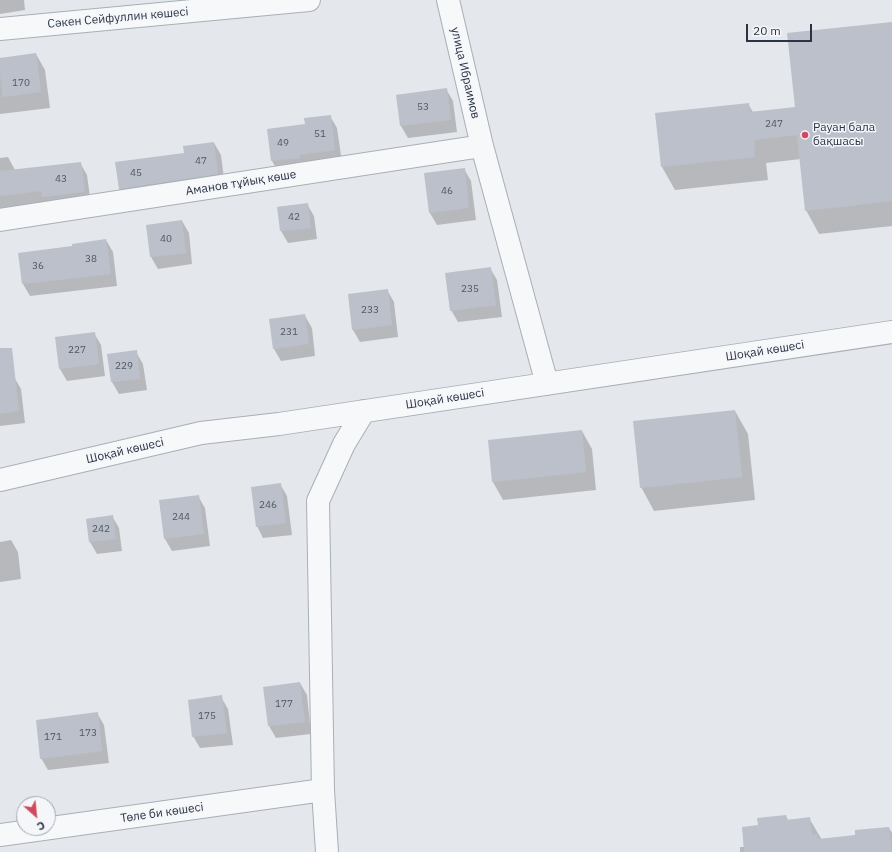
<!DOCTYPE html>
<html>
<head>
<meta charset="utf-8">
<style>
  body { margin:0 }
  #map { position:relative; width:892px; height:852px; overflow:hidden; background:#e4e7ec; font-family:"IBM Plex Sans",sans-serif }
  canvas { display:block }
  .north { position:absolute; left:16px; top:796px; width:40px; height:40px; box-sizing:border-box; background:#f4f6f9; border:1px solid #a4a8b1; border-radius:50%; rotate:153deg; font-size:11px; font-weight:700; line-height:16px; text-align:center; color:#2b3445 }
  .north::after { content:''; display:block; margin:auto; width:14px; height:18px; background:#d1495b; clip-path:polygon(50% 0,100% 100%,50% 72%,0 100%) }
  .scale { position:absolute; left:746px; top:24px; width:66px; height:18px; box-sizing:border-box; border:2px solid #2b3445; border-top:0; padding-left:5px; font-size:12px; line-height:14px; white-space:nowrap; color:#2b3445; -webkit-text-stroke:3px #f4f6f9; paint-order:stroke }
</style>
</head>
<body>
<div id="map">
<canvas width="892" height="852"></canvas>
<div class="north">С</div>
<div class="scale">20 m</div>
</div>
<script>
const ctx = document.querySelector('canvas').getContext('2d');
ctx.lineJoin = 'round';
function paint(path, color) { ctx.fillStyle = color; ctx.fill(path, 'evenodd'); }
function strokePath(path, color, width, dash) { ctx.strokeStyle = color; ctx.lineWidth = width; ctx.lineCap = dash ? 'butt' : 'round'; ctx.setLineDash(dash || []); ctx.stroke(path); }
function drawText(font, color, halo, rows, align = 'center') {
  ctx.font = font + ' "IBM Plex Sans",sans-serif'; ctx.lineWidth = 3; ctx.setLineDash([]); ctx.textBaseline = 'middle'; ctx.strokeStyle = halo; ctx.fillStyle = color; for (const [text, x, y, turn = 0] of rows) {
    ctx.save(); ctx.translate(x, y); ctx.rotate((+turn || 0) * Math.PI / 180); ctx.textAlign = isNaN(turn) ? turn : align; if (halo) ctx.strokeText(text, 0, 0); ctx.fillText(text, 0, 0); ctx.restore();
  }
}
const shadow = new Path2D(`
  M0,0H24L25,10L0,14Z
  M892,23V226L819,234L806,210L801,159L766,163L768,180L675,190L662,167L656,114L748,104L753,112L796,108Z
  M36,54L45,70L50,108L0,114V59Z
  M446,89L453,101L457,132L408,138L401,126L397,95Z
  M330,116L337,128L342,162L279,173L272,161L268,130L306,125Z
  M214,143L221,155L225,186L126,201L119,189L185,154Z
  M8,157L15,170L80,163L87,175L91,204L46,203L0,208V158Z
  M464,169L471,181L476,220L437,225L430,213Z
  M307,204L314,216L317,239L288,243L281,231L278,207Z
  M182,221L189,233L192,264L158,269L151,257Z
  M106,240L113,252L117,286L30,296L23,284L73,247Z
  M490,268L497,280L502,317L458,322L451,310Z
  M387,290L394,302L398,337L360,342L353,330L349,295Z
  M305,316L312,328L315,356L281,361L274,349Z
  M94,333L101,345L105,376L67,381L60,369Z
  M136,352L143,364L147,390L119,394L112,382Z
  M14,377L21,389L25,423L0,426V378Z
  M735,411L748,434L755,500L654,511L641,487Z
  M582,431L592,449L596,490L503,500L493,482Z
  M280,484L287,496L292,535L263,538L257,526Z
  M198,496L205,508L210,546L172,551L165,539L160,501Z
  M112,516L119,528L122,551L97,554L90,542L87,519Z
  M11,540L18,552L21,579L0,582V542Z
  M300,683L307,695L311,734L276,738L269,726Z
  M221,697L228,709L233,745L200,748L193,736Z
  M97,713L104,725L109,763L48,770L41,758Z
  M786,816L788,820L809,818L822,840L857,836L889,828L892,833V852H740V847H745L759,826Z`);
const building = new Path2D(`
  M892,22V201L805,211L797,135L754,140L755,157L661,167L655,113L749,103L750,112L795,107L787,33Z
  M36,53L41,92L3,97L0,74V58Z
  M447,88L451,120L400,126L396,95Z
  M331,115L335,150L300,155V158L271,161L267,129L305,124L304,118Z
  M214,142L218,174L119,189L115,162L184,153L183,146Z
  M81,162L85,192L42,197L41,191L0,196V171Z
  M465,168L469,208L429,213L424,173Z
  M308,203L311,228L280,231L277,207Z
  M182,220L186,253L150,257L146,225Z
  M106,239L111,274L22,284L18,253L72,246V244Z
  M491,267L496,305L450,311L445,273Z
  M388,289L392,325L352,330L348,294Z
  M305,314L309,344L273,349L269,319Z
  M95,332L99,364L59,369L55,337Z
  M0,348H12L19,411L0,414Z
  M137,350L140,379L111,382L107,354Z
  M735,410L742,477L640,488L633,421Z
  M582,430L586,472L492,482L488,440Z
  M281,483L286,523L256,527L251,487Z
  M199,495L204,534L164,539L159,500Z
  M113,515L116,539L89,542L86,519Z
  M300,682L305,722L268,726L263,687Z
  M222,695L227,733L192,737L188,700Z
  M98,712L102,751L40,759L36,720Z
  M786,815L787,820L810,817L812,835L817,834L818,839L855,835V830L889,827L892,852H744L742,827L758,825L757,818Z`);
const minor = new Path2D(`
  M448,0L482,146L547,384
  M0,29L309,0
  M0,220L482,146
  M0,480L201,433L279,424L892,332
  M0,835L323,790
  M327,852L323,790L318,501L344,444L364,411`);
const markers = [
  [805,135,4,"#d1495b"]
];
const numberNames = [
  ["170",21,83],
  ["53",423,107],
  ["247",774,124],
  ["51",320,134],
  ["49",283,143],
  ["47",201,161],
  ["45",136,173],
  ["43",61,179],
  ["46",447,191],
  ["42",294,217],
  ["40",166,239],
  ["38",91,259],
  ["36",38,266],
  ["235",470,289],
  ["233",370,310],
  ["231",289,332],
  ["227",77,350],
  ["229",124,366],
  ["246",268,505],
  ["244",181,517],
  ["242",101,529],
  ["177",284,704],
  ["175",207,716],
  ["173",88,733],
  ["171",53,737]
];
const streetNames = [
  ["Сәкен Сейфуллин көшесі",118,18,-5],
  ["улица Ибраимов",465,73,77],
  ["Аманов тұйық көше",241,183,-9],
  ["Шоқай көшесі",765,351,-9],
  ["Шоқай көшесі",445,399,-9],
  ["Шоқай көшесі",125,451,-13],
  ["Төле би көшесі",162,813,-8]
];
const poiNames = [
  ["Рауан бала",813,128],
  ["бақшасы",813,142]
];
paint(shadow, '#0003');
paint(building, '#bbc0ca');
strokePath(minor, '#a9aeb7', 24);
strokePath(minor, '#f7f8fa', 22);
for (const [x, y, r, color] of markers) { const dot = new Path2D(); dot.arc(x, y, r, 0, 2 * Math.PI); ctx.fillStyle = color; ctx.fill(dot); strokePath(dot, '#f4f6f9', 1.5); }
drawText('10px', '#4f5766', null, numberNames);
drawText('12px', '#2b3445', '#f4f6f9', streetNames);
drawText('12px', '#2b3445', '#f4f6f9', poiNames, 'left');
</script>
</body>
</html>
